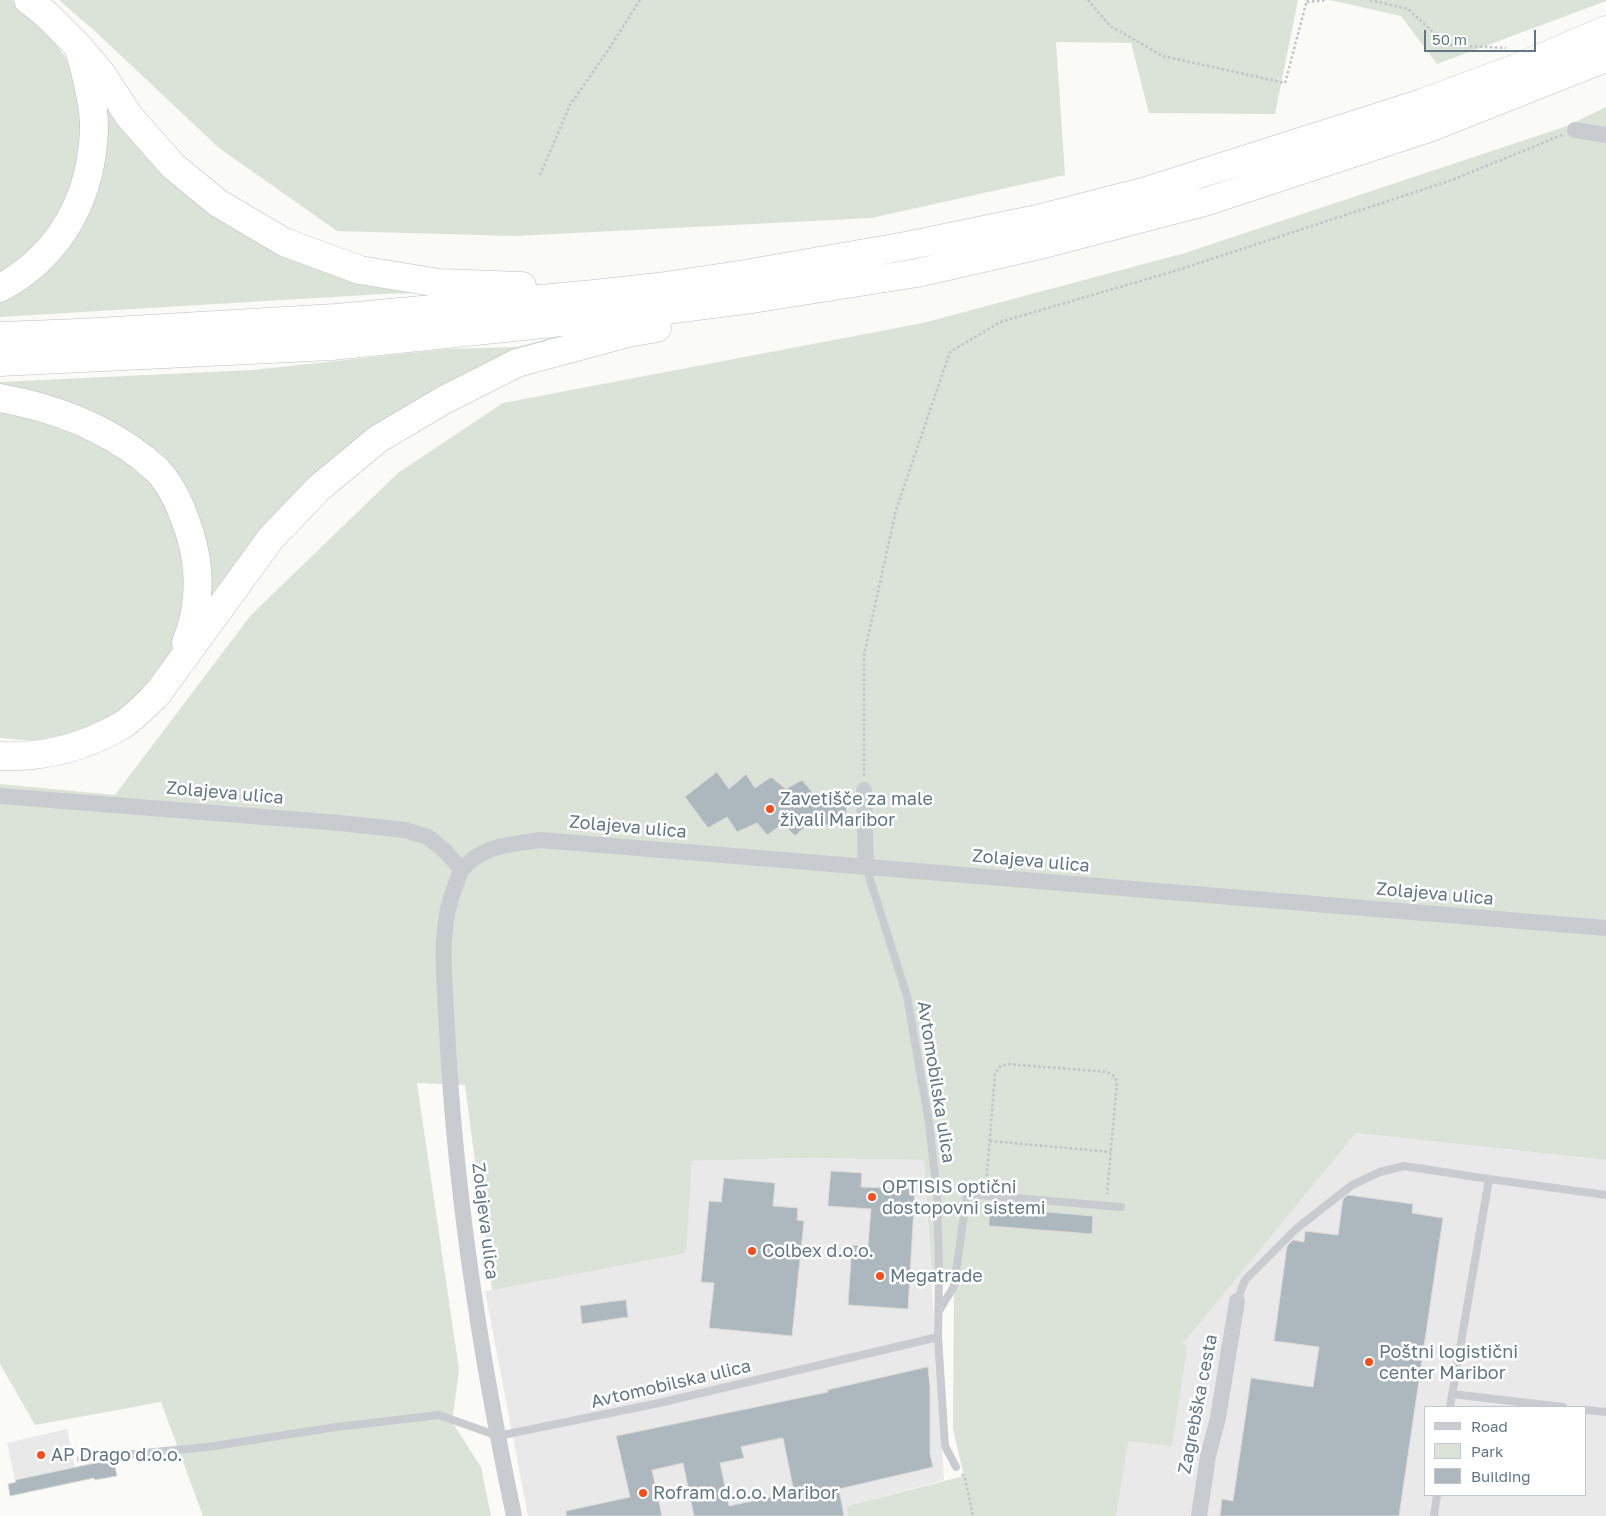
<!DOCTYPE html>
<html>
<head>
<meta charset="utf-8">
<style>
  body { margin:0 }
  #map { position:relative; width:1606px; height:1516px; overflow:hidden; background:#fafaf7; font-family:"Golos Text",sans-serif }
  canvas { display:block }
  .legend { position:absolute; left:1424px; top:1406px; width:162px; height:90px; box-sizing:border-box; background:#fff; border:1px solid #c0c8cf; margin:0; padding:6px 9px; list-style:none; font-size:15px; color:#627686 }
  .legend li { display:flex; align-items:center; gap:10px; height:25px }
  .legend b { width:25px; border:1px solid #c0c8cf }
  .scale { position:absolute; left:1424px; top:30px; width:112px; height:22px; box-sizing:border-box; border:2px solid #627686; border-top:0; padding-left:6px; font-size:15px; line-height:18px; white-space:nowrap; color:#627686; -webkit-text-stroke:4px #fff; paint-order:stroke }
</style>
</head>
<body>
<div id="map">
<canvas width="1606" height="1516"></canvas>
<ul class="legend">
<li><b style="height:6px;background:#c8ccd0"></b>Road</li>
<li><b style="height:14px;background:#dbe2d8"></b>Park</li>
<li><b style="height:14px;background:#adb7be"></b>Building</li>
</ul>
<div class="scale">50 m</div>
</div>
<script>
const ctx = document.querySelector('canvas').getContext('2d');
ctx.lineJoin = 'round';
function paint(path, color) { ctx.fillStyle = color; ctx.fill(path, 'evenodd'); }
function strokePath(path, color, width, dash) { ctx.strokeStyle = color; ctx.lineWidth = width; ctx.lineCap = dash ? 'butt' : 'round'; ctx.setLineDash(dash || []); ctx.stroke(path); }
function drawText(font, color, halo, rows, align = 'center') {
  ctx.font = font + ' "Golos Text",sans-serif'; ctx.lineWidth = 5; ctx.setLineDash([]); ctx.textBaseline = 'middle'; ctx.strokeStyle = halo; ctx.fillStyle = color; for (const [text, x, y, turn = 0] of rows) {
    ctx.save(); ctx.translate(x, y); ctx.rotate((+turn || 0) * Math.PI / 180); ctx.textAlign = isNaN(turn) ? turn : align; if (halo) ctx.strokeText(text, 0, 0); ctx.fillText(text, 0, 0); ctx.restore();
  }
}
const built = new Path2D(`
  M1356,1133L1606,1160V1516H1046L1118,1443L1187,1337ZM1425,1407H1585V1495H1425Z
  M802,1158L924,1160L944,1480L847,1506L848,1516H528L485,1291L685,1253L692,1161Z
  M67,1429L75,1467L15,1480L7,1443Z`);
const green = new Path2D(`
  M0,0H12L36,17L66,58L79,85L85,163L46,244L0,275Z
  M59,0H1298L1275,114L1149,113L1131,43L1056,42L1065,175L871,218L515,236L337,231L219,148L96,32Z
  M1330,0H1606V1L1437,64L1401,16Z
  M96,81L196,194L453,292L382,294L0,317V295L82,216Z
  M1606,107V1160L1356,1133L1183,1343L1187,1348L1172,1446L1128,1441L1116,1516H848L847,1506L964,1476L953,1429L954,1280H932L924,1160L802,1158L692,1161L686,1253L492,1290L465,1085L417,1083L459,1370L452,1422L481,1467L491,1516H203L161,1402L35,1425L0,1364V784L115,795L251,615L398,473L503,403L923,323L1185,253L1567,126Z
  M551,338L554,344L414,406L197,625L172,476L0,392V382L253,370L447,349L517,347Z
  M0,407L91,434L166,492L193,574L171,661L137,700L105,723L65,739L34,741L0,738Z`);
const building = new Path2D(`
  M717,772L729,789L746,774L755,788L771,777L786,789L802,780L818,799L847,800L845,827L809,823L795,836L783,824L767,835L757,823L737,832L727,817L708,828L685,797Z
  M831,1171L862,1173L861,1187L915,1189L908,1309L848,1305L852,1245L868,1246L871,1209L828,1206Z
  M724,1178L775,1183L773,1206L798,1208L797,1220L804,1221L792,1336L709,1328L714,1283L701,1282L709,1201L721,1202Z
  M1348,1195L1413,1204L1412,1213L1443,1218L1399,1516H1220L1222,1499L1233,1501L1251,1378L1313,1387L1319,1347L1274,1341L1287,1246L1293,1240L1304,1242L1305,1231L1338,1235L1343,1199Z
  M990,1207L1093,1216L1092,1234L989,1226Z
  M626,1300L628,1317L582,1324L580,1306Z
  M928,1367L930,1388V1454L933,1467L839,1489L844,1516H694L683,1463L652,1470L662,1516H566V1511L630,1497L616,1436L828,1392V1390ZM783,1438L794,1492L729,1506L720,1463L744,1458L741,1447Z
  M114,1462L117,1476L95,1480L94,1478L10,1496L8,1484L16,1482L15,1480L95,1463Z`);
const path = new Path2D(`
  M1088,0L1110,26L1163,56L1285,83L1307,0
  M1370,0L1408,9L1447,45L1506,48
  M1307,2L1327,0
  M540,175L570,105L611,46L640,0
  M864,776V655L896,510L950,352L1000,322L1178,270L1452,180L1562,135
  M990,1141L1111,1152
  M986,1186L995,1075L999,1067L1007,1064L1107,1072L1114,1076L1117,1082L1107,1194
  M962,1474L965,1478L973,1516`);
const service = new Path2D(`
  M866,867L907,996L929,1123L937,1194L939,1270L938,1337L945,1446L956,1467
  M1237,1301L1245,1280L1296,1229L1352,1185L1380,1172L1404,1166L1489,1179
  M939,1311L954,1286L967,1194L1121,1207
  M1452,1394L1563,1407
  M1450,1407L1489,1179L1606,1195
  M1585,1410L1606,1412
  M81,1459L208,1447L336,1427L439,1415L498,1436L659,1403L938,1337
  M1434,1516L1437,1495`);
const minor = new Path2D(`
  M1575,130L1606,135
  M864,790L866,867
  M0,796L340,823L405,830L428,837L445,851L462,870
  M514,1516C480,1355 455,1193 447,1029C445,982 437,928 456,884C458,879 459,874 462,870C481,845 513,844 541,840L1606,928
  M1199,1516L1208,1456L1218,1418L1237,1301`);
const motorway = new Path2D(`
  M28,0L46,14L79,47L101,73L129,116L173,166L218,203L284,242L360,270L439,283L522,286
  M0,288C61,255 92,197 94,128C94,103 87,77 80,53
  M0,336L80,333L336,318L594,294L658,287L739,275L906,246L1037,219L1146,191L1422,103L1519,67L1606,30
  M0,362L332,346L619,316L752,299L917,273L1044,244L1208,201L1429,128L1606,58
  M0,398C51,407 102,426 143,458C147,462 153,466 157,470C174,488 183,512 190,534C201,570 200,608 186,643
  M0,756C42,758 84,747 121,726C135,717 147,704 158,693L271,538L319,488L378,439L444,400L517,363L628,333L657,328`);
const markers = [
  [770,809,5,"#f64d1b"],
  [872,1197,5,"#f64d1b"],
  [752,1251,5,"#f64d1b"],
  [880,1276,5,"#f64d1b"],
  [1369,1362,5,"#f64d1b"],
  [41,1455,5,"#f64d1b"],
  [643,1493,5,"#f64d1b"]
];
const streetNames = [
  ["Zolajeva ulica",225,793,5],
  ["Zolajeva ulica",628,827,5],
  ["Zolajeva ulica",1031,861,5],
  ["Zolajeva ulica",1435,894,5],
  ["Avtomobilska ulica",936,1082,81],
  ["Zolajeva ulica",485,1221,83],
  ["Avtomobilska ulica",671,1384,-13],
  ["Zagrebška cesta",1198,1404,-79]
];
const poiNames = [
  ["Zavetišče za male",780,799],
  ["živali Maribor",780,820],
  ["OPTISIS optični",882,1187],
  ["dostopovni sistemi",882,1208],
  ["Colbex d.o.o.",762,1251],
  ["Megatrade",890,1276],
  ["Poštni logistični",1379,1352],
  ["center Maribor",1379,1373],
  ["AP Drago d.o.o.",51,1455],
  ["Rofram d.o.o. Maribor",653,1493]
];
paint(built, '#e8e9e8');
paint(green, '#dbe2d8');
paint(building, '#adb7be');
strokePath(building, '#dcdcd9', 1);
strokePath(motorway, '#babec2', 29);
strokePath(path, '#c1c4c6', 2.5, [2.5, 2.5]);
strokePath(service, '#c8ccd0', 8);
strokePath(minor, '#c8ccd0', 16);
strokePath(motorway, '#fff', 28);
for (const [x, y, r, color] of markers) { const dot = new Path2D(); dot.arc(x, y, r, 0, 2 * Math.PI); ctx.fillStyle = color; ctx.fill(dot); strokePath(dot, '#fff', 2); }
drawText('18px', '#627686', '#fff', streetNames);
drawText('18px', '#627686', '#fff', poiNames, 'left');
</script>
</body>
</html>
